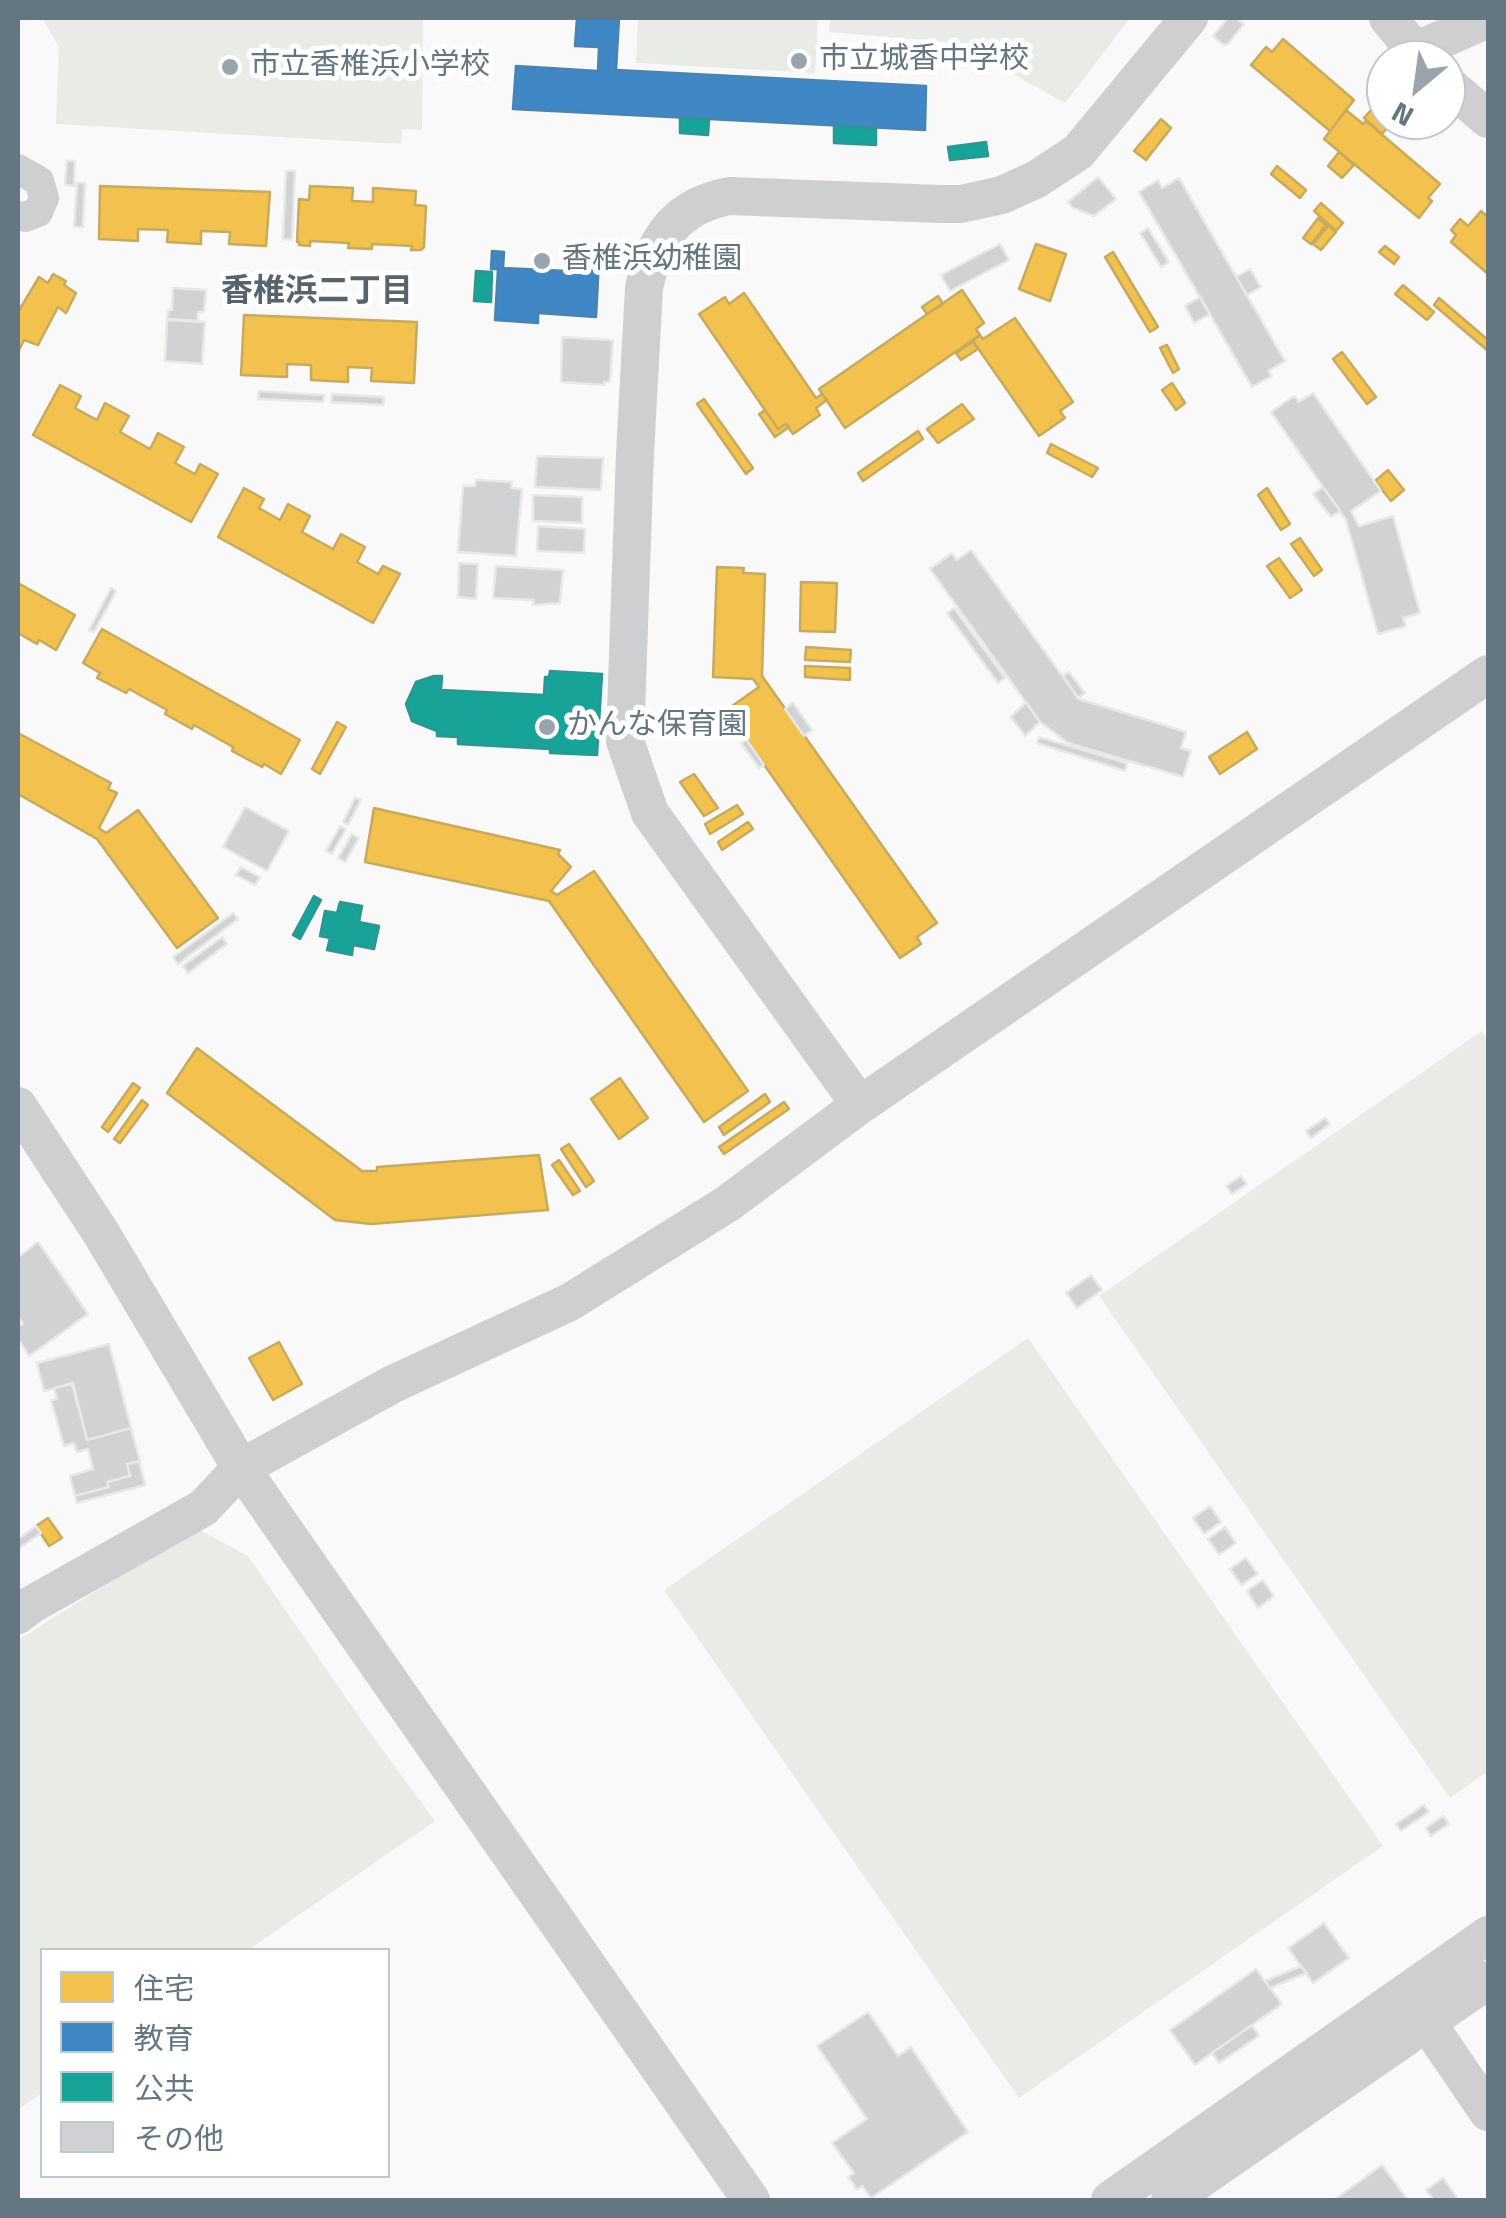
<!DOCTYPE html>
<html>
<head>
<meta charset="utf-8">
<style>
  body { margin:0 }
  #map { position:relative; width:1506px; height:2218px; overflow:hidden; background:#f9f9f9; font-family:"Titillium Web","Noto Sans JP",sans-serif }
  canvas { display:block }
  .frame { position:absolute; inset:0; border:20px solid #657683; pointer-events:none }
  .legend { position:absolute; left:40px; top:1948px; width:350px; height:230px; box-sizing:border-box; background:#fff; border:2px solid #c1c8cd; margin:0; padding:12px 18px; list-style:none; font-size:30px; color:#657683 }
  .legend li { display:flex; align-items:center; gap:20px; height:50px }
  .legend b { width:50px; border:2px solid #c1c8cd }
  .north { position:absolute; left:1366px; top:40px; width:100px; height:100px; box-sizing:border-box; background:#fff; border:2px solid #c1c8cd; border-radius:50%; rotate:209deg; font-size:28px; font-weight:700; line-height:40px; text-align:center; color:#657683 }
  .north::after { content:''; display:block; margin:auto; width:35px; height:45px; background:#99a4ac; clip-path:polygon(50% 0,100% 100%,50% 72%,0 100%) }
</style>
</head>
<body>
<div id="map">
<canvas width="1506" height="2218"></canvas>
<div class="frame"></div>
<ul class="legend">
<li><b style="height:28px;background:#f2c14e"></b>住宅</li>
<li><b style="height:28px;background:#3f88c5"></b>教育</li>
<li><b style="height:28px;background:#17a398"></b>公共</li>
<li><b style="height:28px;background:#d0d2d3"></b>その他</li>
</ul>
<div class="north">N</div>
</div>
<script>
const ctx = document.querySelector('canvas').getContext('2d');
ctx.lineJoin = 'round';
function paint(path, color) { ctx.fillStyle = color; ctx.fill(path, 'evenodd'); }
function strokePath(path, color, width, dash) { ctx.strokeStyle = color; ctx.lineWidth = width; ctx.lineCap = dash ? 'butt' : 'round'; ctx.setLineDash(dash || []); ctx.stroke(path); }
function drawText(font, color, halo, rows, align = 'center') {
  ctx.font = font + ' "Titillium Web","Noto Sans JP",sans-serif'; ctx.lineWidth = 10; ctx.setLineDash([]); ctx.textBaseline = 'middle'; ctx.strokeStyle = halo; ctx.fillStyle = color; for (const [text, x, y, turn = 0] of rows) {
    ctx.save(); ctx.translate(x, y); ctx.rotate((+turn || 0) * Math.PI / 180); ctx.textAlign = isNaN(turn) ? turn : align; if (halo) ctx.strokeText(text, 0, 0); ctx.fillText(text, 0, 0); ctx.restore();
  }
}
const green = new Path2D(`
  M42,18H423L422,130L402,129L401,144L56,124L59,47Z
  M638,18H818L815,73L636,63Z
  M830,18H1130L1065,103L957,43L829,32Z
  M1482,1031L1488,1040V1771L1450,1798L1099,1296Z
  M1028,1338L1383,1846L1019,2098L664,1590Z
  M196,1528L248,1556L371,1734L435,1821L248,1950H42V2093L18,2110V1640Z`);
const homes = new Path2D(`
  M1283,39L1354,100L1330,131L1251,65L1266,47L1272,52Z
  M1378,102L1386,109V120H1394L1382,134L1364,118Z
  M1346,110L1363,124L1366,121L1440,184L1428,198L1432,201L1419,218L1324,139Z
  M1161,119L1171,128L1146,160L1134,151Z
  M1339,152L1354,165L1342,178L1328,166Z
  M1277,166L1306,190L1300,198L1271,174Z
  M100,186L270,192L266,246L229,244L230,232L201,231V244L167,242L168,230L138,229V241L99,239Z
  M310,186L353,188L352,201L373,202V188L416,191L415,205L426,206L424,247L421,250H411L412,246L372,244V249L348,248L349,243L310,241V246L299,245V242H297L299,199L309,200Z
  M1321,203L1343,223L1336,231L1314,211Z
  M1481,211L1488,217V274L1451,242L1456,235L1451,230L1460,219L1468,226Z
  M1318,218L1326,225L1311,244L1303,238Z
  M1328,226L1336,232L1321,250L1313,244Z
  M1036,244L1066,254L1050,301L1019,289Z
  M1385,246L1399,257L1394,264L1379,252Z
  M1113,252L1158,327L1150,332L1105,257Z
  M53,274L66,281L64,285L76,293L66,313L58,307L38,345L24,340L18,352V312L39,277L48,283Z
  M1403,285L1434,312L1427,320L1395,294Z
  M962,290L984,323L976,329L980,335L845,428L819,389Z
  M744,293L816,398L822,394L827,400L816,408L820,415L793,434L786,424L778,429L699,314L725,297L729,304Z
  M938,296L943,304L927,314L922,307Z
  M1439,298L1488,340V351L1434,305Z
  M244,315L417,322L414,383L371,381L372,368L348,367V382L311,380V365L287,364V377L241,375Z
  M1015,318L1073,402L1060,411L1065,418L1039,436L973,341L980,335L983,339Z
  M973,342L978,349L961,360L956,353Z
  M1167,345L1179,369L1173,373L1160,348Z
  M1342,352L1376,397L1367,404L1333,359Z
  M1172,383L1185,403L1176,410L1162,390Z
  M60,385L81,396L75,408L97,420L105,403L129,416L120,432L150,449L158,433L184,447L175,463L195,474L200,464L218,474L191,522L33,435Z
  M704,399L753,468L746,474L697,404Z
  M962,404L974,419L938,443L927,429Z
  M765,410L778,429L786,424L789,427L775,437L759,414Z
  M918,431L923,439L863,481L858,473Z
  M1051,444L1098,468L1092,477L1047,453Z
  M1388,470L1404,490L1391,501L1375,481Z
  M244,488L264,499L259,508L280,520L288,504L310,516L302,532L333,549L341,534L365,547L357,562L378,574L383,566L400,574L373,623L218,537Z
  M1267,488L1290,524L1281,530L1258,495Z
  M1300,538L1322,570L1314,576L1291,544Z
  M1279,558L1302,590L1290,598L1267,566Z
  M717,567L744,568L743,573L765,574L762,676L937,923L917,937L921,944L900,958L732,719L738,715L732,706L759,687L753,679L713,677Z
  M801,582L837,583L835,632L800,631Z
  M18,583L75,615L56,650L39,640L37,644L18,633Z
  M102,629L300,740L281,774L264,764L262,767L232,751L233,747L194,725L192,729L165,714L167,710L129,689L126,693L97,678L100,673L83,663Z
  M806,647L851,650L850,662L805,660Z
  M805,666L850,668V680L805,677Z
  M337,722L346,727L320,774L312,769Z
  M1247,732L1257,749L1220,774L1209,757Z
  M18,733L111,783L108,789L117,793L99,828L106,833L138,810L218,918L177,948L97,839L18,794Z
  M694,774L718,808L704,816L680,782Z
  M737,805L743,814L710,834L705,824Z
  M374,808L560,850L558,854L571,867L551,891L557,895L594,871L748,1091L704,1122L549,901L365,862Z
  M748,822L753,829L722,850L718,842Z
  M197,1048L362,1171H377V1167L539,1155L548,1210L371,1224L335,1220L167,1093Z
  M620,1078L648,1118L619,1139L591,1099Z
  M133,1083L140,1088L108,1132L102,1127Z
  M765,1094L770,1102L724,1135L719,1127Z
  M142,1100L148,1105L120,1143L114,1139Z
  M784,1102L789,1109L724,1154L719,1147Z
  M569,1144L594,1181L586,1187L561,1149Z
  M559,1160L580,1191L573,1195L552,1165Z
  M279,1342L302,1384L273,1400L249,1358Z
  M48,1518L62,1538L49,1546L36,1526Z`);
const schools = new Path2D(`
  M577,18H619L616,70L926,86L925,130L513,109L516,66L598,71L599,47L575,46Z
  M492,251L504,252L503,268L566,271L567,257L599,259L596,317L538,313V323L495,320L498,269H491Z`);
const public = new Path2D(`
  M680,118L709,119L708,135L680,133Z
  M834,126L876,128V145L834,143Z
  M986,142L988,156L950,160L948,147Z
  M476,271L492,272L491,302L474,301Z
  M550,671L602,674L597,755L550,753V749L458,744V737L437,736V731L412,721L406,704L416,682L434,676H442L441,690L544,695L545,677H549Z
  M314,896L321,900L300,939L293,935Z
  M340,902L362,906L359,922L379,926L374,949L353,945L352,955L327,950L330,938L320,936L325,911L337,913Z`);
const building = new Path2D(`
  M1228,18H1235L1244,24L1227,45L1222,44L1213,36Z
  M67,161H75L74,186L65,185Z
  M286,171H295L292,240L283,239Z
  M1098,177L1116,199L1094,216L1073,208L1068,202Z
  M1179,178L1285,361L1268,371L1272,376L1252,387L1139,192L1158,180L1162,188Z
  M77,183H85L83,227H74Z
  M1148,228L1169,262L1161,267L1140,233Z
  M1000,244L1009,260L950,291L941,275Z
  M1250,269L1261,287L1247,295L1236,277Z
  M173,288L206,290L204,312H198V321L167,319L168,310H172Z
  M1200,297L1210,314L1194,323L1185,306Z
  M167,320L205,322L202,364L165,361Z
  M562,337L613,340L610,382H604V385L561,382Z
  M259,391L324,395L323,402L258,399Z
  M1313,393L1381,491L1351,511L1359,526L1393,516L1420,613L1403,618L1406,626L1378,634L1346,520L1271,412L1294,396L1299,402Z
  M332,394L384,397L383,405L331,402Z
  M537,456L603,458L601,490L535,487Z
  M476,480L512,482L511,488L522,489L516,556L458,552L463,486H475Z
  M1323,487L1340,511L1331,517L1313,494Z
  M533,495L582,497V523L533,521Z
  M538,526L585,529L584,553L537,551Z
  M971,550L1079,699L1186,732L1181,748L1191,751L1183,777L1068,743L1040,722L930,569L952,553L957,560Z
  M459,563L478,564L476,599L458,597Z
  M496,566L563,570L560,603L533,605L534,600L493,598Z
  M111,588L116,591L94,632L89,630Z
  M954,608L1005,678L998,683L947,613Z
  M1069,672L1085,693L1078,698L1063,676Z
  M1026,702L1040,722L1025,736L1011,717Z
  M793,703L812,730L804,736L785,709Z
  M1039,737L1127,763L1125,771L1037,743Z
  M746,739L764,765L759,768L741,743Z
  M355,798L361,800L348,825L343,822Z
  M245,807L289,831L267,871L223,847Z
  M340,826L346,829L332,854L326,851Z
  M352,834L359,838L345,862L338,858Z
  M241,867L260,877L255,885L236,875Z
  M233,913L238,919L178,964L173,957Z
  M222,937L227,944L188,973L183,966Z
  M1325,1118L1330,1124L1311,1138L1306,1131Z
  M1241,1176L1247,1184L1232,1194L1226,1186Z
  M38,1242L88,1314L29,1356L18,1339V1327L23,1324L18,1316V1257Z
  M1091,1275L1102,1290L1077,1308L1066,1293Z
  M109,1344L131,1428L87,1440L73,1383L44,1391L37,1363Z
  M72,1384L87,1440L131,1428L140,1461L127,1464L130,1476L107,1482L109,1487L75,1496L70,1476L93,1469L88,1449L77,1452L74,1443L64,1446L51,1400L57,1399L54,1388Z
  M139,1461L145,1485L77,1503L75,1496L109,1487L107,1482L130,1476L127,1464Z
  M1210,1506L1221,1522L1204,1534L1193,1518Z
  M36,1526L41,1533L18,1549V1539Z
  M1225,1527L1236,1543L1219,1555L1208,1539Z
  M1246,1558L1258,1574L1241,1585L1230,1569Z
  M1263,1580L1274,1596L1258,1608L1247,1591Z
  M1424,1805L1429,1812L1401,1831L1396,1824Z
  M1443,1816L1449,1824L1431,1836L1426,1828Z
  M1324,1923L1349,1958L1313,1983L1288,1948Z
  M1301,1966L1307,1973L1270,1988L1265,1981Z
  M1256,1969L1282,2004L1195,2065L1170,2030Z
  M868,2012L898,2056L911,2047L968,2132L871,2198L862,2186L857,2190L848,2177L854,2173L832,2143L867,2119L817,2046Z
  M1252,2025L1259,2036L1219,2063L1212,2053Z
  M1382,2165L1408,2200H1334Z
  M1443,2178L1459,2200H1434L1426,2190Z`);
const minor = new Path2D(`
  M18,169L39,181L44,198L38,212L25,217L18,216`);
const tertiary = new Path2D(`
  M1388,18L1423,60
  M1415,51L1488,19
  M1446,83L1488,119
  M860,1105L650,813L625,741L635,453L644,288C654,238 678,205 730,196L941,204H961L1002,195L1037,179L1078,152L1189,18
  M18,1106L101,1233L241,1468L751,2200
  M18,1615L29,1606L203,1508L241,1468L393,1384L570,1302L727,1204L860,1105L1488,674
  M1413,2002L1488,2112
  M1110,2200L1488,1935
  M1170,2200L1488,1980`);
const markers = [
  [799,61,10,"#99a4ac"],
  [230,67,10,"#99a4ac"],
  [542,261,10,"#99a4ac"],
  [547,727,10,"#99a4ac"]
];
const poiNames = [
  ["市立城香中学校",819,61],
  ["市立香椎浜小学校",250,67],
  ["香椎浜幼稚園",562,261],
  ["かんな保育園",567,727]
];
const neighbourhoodNames = [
  ["香椎浜二丁目",317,293]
];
paint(green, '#e8ebe6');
paint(homes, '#f2c14e');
strokePath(homes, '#c8aa5e', 2.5);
paint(schools, '#3f88c5');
strokePath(schools, '#4a83b1', 2.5);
paint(public, '#17a398');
strokePath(public, '#2e9692', 2.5);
paint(building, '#d0d2d3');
strokePath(building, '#e8e8e8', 2.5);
strokePath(minor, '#cecfd0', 30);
strokePath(tertiary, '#cecfd0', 38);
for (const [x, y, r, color] of markers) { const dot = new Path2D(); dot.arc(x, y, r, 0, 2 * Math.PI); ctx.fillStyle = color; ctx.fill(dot); strokePath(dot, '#fff', 4); }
drawText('30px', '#657683', '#fff', poiNames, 'left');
drawText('bold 32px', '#57646e', '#fff', neighbourhoodNames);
</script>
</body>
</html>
